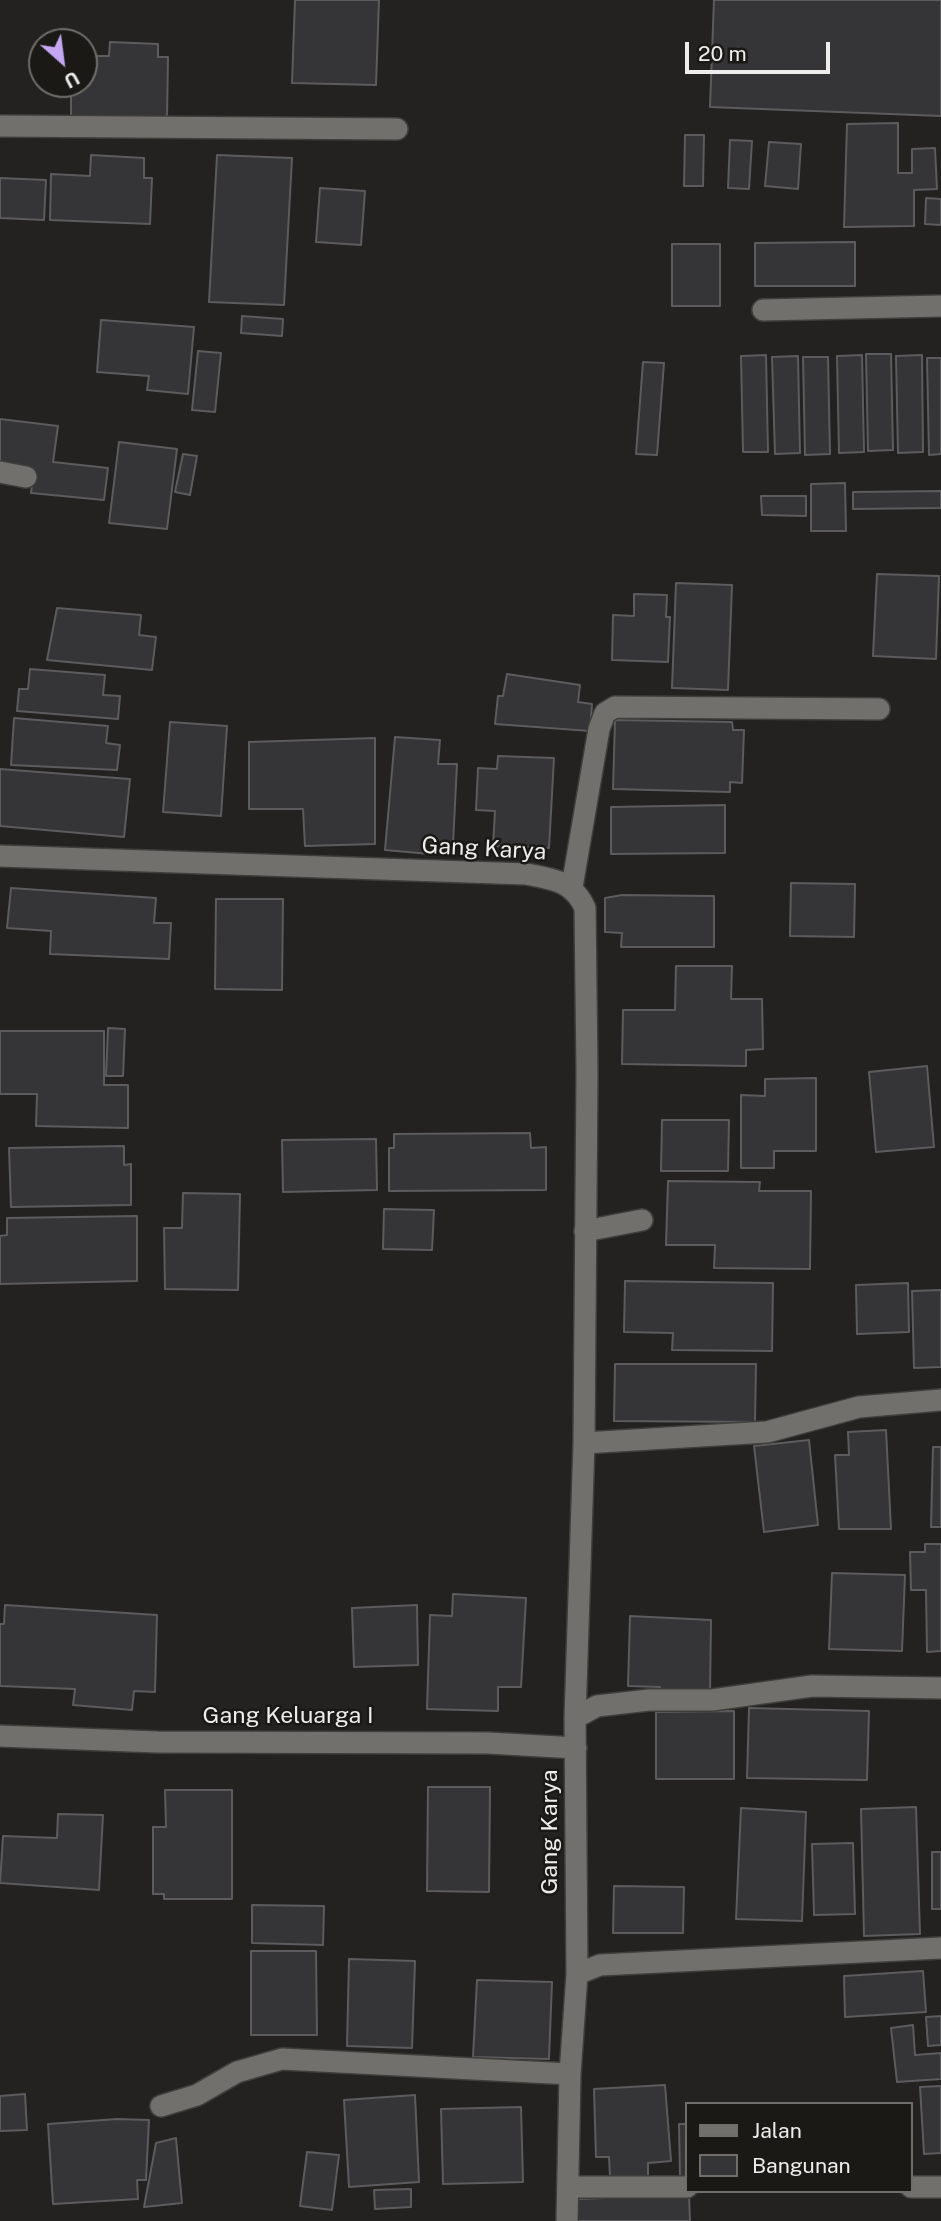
<!DOCTYPE html>
<html>
<head>
<meta charset="utf-8">
<style>
  body { margin:0 }
  #map { position:relative; width:941px; height:2221px; overflow:hidden; background:#232220; font-family:"Public Sans",sans-serif }
  canvas { display:block }
  .legend { position:absolute; left:685px; top:2102px; width:228px; height:91px; box-sizing:border-box; background:#1a1916; border:2px solid #6f6e6b; margin:0; padding:9px 12px; list-style:none; font-size:21px; color:#eeedeb }
  .legend li { display:flex; align-items:center; gap:14px; height:35px }
  .legend b { width:35px; border:2px solid #6f6e6b }
  .north { position:absolute; left:28px; top:28px; width:70px; height:70px; box-sizing:border-box; background:#1a1916; border:2px solid #6f6e6b; border-radius:50%; rotate:152deg; font-size:19px; font-weight:700; line-height:28px; text-align:center; color:#eeedeb }
  .north::after { content:''; display:block; margin:auto; width:24px; height:32px; background:#c5a7f1; clip-path:polygon(50% 0,100% 100%,50% 72%,0 100%) }
  .scale { position:absolute; left:685px; top:42px; width:145px; height:32px; box-sizing:border-box; border:4px solid #eeedeb; border-top:0; padding-left:9px; font-size:21px; line-height:24px; white-space:nowrap; color:#eeedeb; -webkit-text-stroke:5px #1a1916; paint-order:stroke }
</style>
</head>
<body>
<div id="map">
<canvas width="941" height="2221"></canvas>
<ul class="legend">
<li><b style="height:9px;background:#71706d"></b>Jalan</li>
<li><b style="height:19px;background:#353437"></b>Bangunan</li>
</ul>
<div class="north">U</div>
<div class="scale">20 m</div>
</div>
<script>
const ctx = document.querySelector('canvas').getContext('2d');
ctx.lineJoin = 'round';
function paint(path, color) { ctx.fillStyle = color; ctx.fill(path, 'evenodd'); }
function strokePath(path, color, width, dash) { ctx.strokeStyle = color; ctx.lineWidth = width; ctx.lineCap = dash ? 'butt' : 'round'; ctx.setLineDash(dash || []); ctx.stroke(path); }
function drawText(font, color, halo, rows, align = 'center') {
  ctx.font = font + ' "Public Sans",sans-serif'; ctx.lineWidth = 5; ctx.setLineDash([]); ctx.textBaseline = 'middle'; ctx.strokeStyle = halo; ctx.fillStyle = color; for (const [text, x, y, turn = 0] of rows) {
    ctx.save(); ctx.translate(x, y); ctx.rotate((+turn || 0) * Math.PI / 180); ctx.textAlign = isNaN(turn) ? turn : align; if (halo) ctx.strokeText(text, 0, 0); ctx.fillText(text, 0, 0); ctx.restore();
  }
}
const building = new Path2D(`
  M295,0H379L376,85L292,83Z
  M714,0H941V116L710,107Z
  M110,42L158,44V57H168L167,118H71V84H84V56H109Z
  M898,123V173H912V149L935,148L937,189L914,190V226L844,227L847,124Z
  M685,135H704L703,186H684Z
  M730,140L752,141L749,189L728,188Z
  M769,142L801,144L798,189L765,186Z
  M91,155L144,158V178H152L150,224L50,220L51,174L90,176Z
  M217,155L292,158L284,305L209,302Z
  M0,178L46,180L44,220L0,218Z
  M320,188L365,191L361,245L316,242Z
  M926,198L941,199V225L925,224Z
  M855,242V286H755V243Z
  M672,244H720V306H672Z
  M242,316L283,319L282,336L241,333Z
  M101,320L194,327L188,394L147,390L149,376L97,372Z
  M198,351L221,353L215,412L192,410Z
  M866,354H891L893,450L868,451Z
  M766,355L768,452H743L741,356Z
  M862,355L864,452L839,453L837,356Z
  M922,355L923,452L898,453L896,356Z
  M798,356L800,453L775,454L772,357Z
  M803,357H828L830,454L805,455Z
  M927,358H941V454L929,455Z
  M643,362L664,363L657,455L636,454Z
  M0,419L58,426L53,462L108,468L104,500L31,493L34,469L0,465Z
  M119,442L177,449L167,529L109,523Z
  M183,454L197,456L190,495L175,492Z
  M845,483L846,531H811V484Z
  M941,491V508L853,509V492Z
  M761,496H806V516L762,515Z
  M877,574L939,576L936,659L873,656Z
  M676,583L732,585L728,690L672,688Z
  M634,594L667,595L666,617H670L668,662L612,660L613,615L634,616Z
  M57,608L141,615L139,635L156,637L152,670L47,660Z
  M30,669L105,675L103,695L120,696L118,719L17,711L19,689H28Z
  M507,674L580,685L578,702L592,704L590,731L495,724L498,696H503Z
  M14,718L108,726L106,743L120,745L117,770L11,765Z
  M615,720L732,722L733,730H744L742,783L730,782V792L613,789Z
  M170,722L227,726L221,816L163,812Z
  M395,737L440,740L438,764H457L453,844L432,842L430,854L385,850Z
  M375,738V844L305,846L303,809H249V742Z
  M498,756L554,758L549,848L493,846L495,811L476,810L478,768L497,769Z
  M0,769L130,779L124,837L0,826Z
  M725,805V853L611,854V807Z
  M791,883L855,884L854,937L790,936Z
  M11,888L156,898L154,923H171L169,959L50,954L51,931L7,928Z
  M622,895L714,896V947H621L622,933L605,932V898Z
  M216,899H283L282,990L215,989Z
  M676,966H732L731,999H762L763,1049L746,1050V1066L622,1064L623,1010H675Z
  M108,1028L125,1029L123,1076H106Z
  M0,1031H104V1085H128V1128L36,1126L37,1094H0Z
  M927,1066L934,1147L876,1152L869,1072Z
  M816,1078V1151H774V1168H741V1095L765,1096V1079Z
  M662,1120H729L728,1171H661Z
  M530,1133L531,1148L546,1147V1190L389,1191V1148H394V1134Z
  M376,1139L377,1190L283,1192L282,1140Z
  M124,1146V1165L131,1164V1205L11,1207L9,1148Z
  M668,1181L760,1182L759,1191H811L810,1269L714,1268L715,1245H666Z
  M183,1193L240,1194L238,1290L165,1289L164,1228H182Z
  M384,1209L434,1210L432,1250L383,1249Z
  M137,1216V1281L0,1284V1236L7,1235V1218Z
  M625,1281L773,1283L772,1351L672,1350L673,1333L624,1332Z
  M908,1283L909,1332L857,1334L856,1285Z
  M941,1290V1367L914,1368L912,1291Z
  M615,1364H756L755,1422L614,1421Z
  M886,1430L891,1529H839L835,1455H849L848,1432Z
  M809,1440L818,1525L764,1532L754,1446Z
  M933,1447H941V1527H931Z
  M925,1544H941V1651L927,1652L926,1590H911L910,1552H925Z
  M832,1573L905,1575L902,1651L829,1649Z
  M453,1594L526,1598L521,1687H498V1711L427,1709L430,1615L452,1616Z
  M5,1605L157,1615L155,1692L134,1691L132,1710L73,1705L75,1689L0,1686V1624H4Z
  M417,1605L418,1665L354,1667L352,1608Z
  M630,1616L711,1620L710,1693L660,1692V1687L628,1686Z
  M749,1708L869,1711L867,1780L747,1778Z
  M734,1711V1779H656V1712Z
  M428,1787H490L489,1892L427,1891Z
  M165,1790H232V1899H164V1894H153V1827H166Z
  M916,1807L920,1934L864,1936L861,1809Z
  M741,1808L806,1812L802,1921L736,1919Z
  M58,1814L103,1815L99,1890L0,1883L3,1836L57,1838Z
  M853,1843L855,1914L814,1915L812,1844Z
  M932,1852H941V1909H932Z
  M614,1886L684,1887L683,1933H613Z
  M252,1905L324,1906L323,1945L252,1943Z
  M251,1951H316L317,2035H251Z
  M349,1959L415,1961L412,2048L347,2046Z
  M923,1971L926,2012L845,2017L844,1976Z
  M477,1980L552,1982L549,2059L473,2057Z
  M941,2016V2045L928,2046L926,2017Z
  M913,2025L915,2055L941,2053V2079L897,2082L891,2028Z
  M665,2085L671,2161L648,2163V2176L610,2177L609,2157H596L594,2089Z
  M941,2086V2153L924,2154L920,2087Z
  M25,2094L27,2130L0,2131V2096Z
  M415,2095L419,2182L349,2187L344,2100Z
  M521,2107L523,2182L443,2184L441,2109Z
  M117,2119L149,2120L146,2180H137L138,2199L53,2204L48,2124Z
  M679,2124H687V2176L680,2177Z
  M176,2138L182,2203L144,2207L156,2143Z
  M307,2152L339,2155L332,2210L300,2206Z
  M411,2189V2207L375,2209L374,2190Z
  M689,2195L690,2221H577V2199Z`);
const lane = new Path2D(`
  M763,310L941,306
  M0,472L26,477
  M585,1231L642,1220`);
const street = new Path2D(`
  M0,126L397,129
  M0,856L526,874C553,879 573,881 585,908L587,1072L584,1443L575,1718L577,1974L570,2074L567,2221
  M572,887L599,729L605,713L615,707L879,709
  M584,1443L767,1432L859,1407L941,1400
  M575,1718L597,1706L649,1700H712L812,1686L941,1688
  M0,1736L157,1742L488,1743L576,1748
  M577,1974L600,1965L941,1948
  M161,2106L197,2095L237,2072L282,2059L570,2074
  M568,2187H687
  M911,2187H941`);
const streetNames = [
  ["Gang Karya",484,849,3],
  ["Gang Keluarga I",288,1716],
  ["Gang Karya",550,1832,-90]
];
paint(building, '#353437');
strokePath(building, '#5c5b5e', 2);
strokePath(lane, '#3e3e3b', 24);
strokePath(street, '#3e3e3b', 24);
strokePath(lane, '#71706d', 21);
strokePath(street, '#71706d', 21);
drawText('23px', '#eeedeb', '#1a1916', streetNames);
</script>
</body>
</html>
